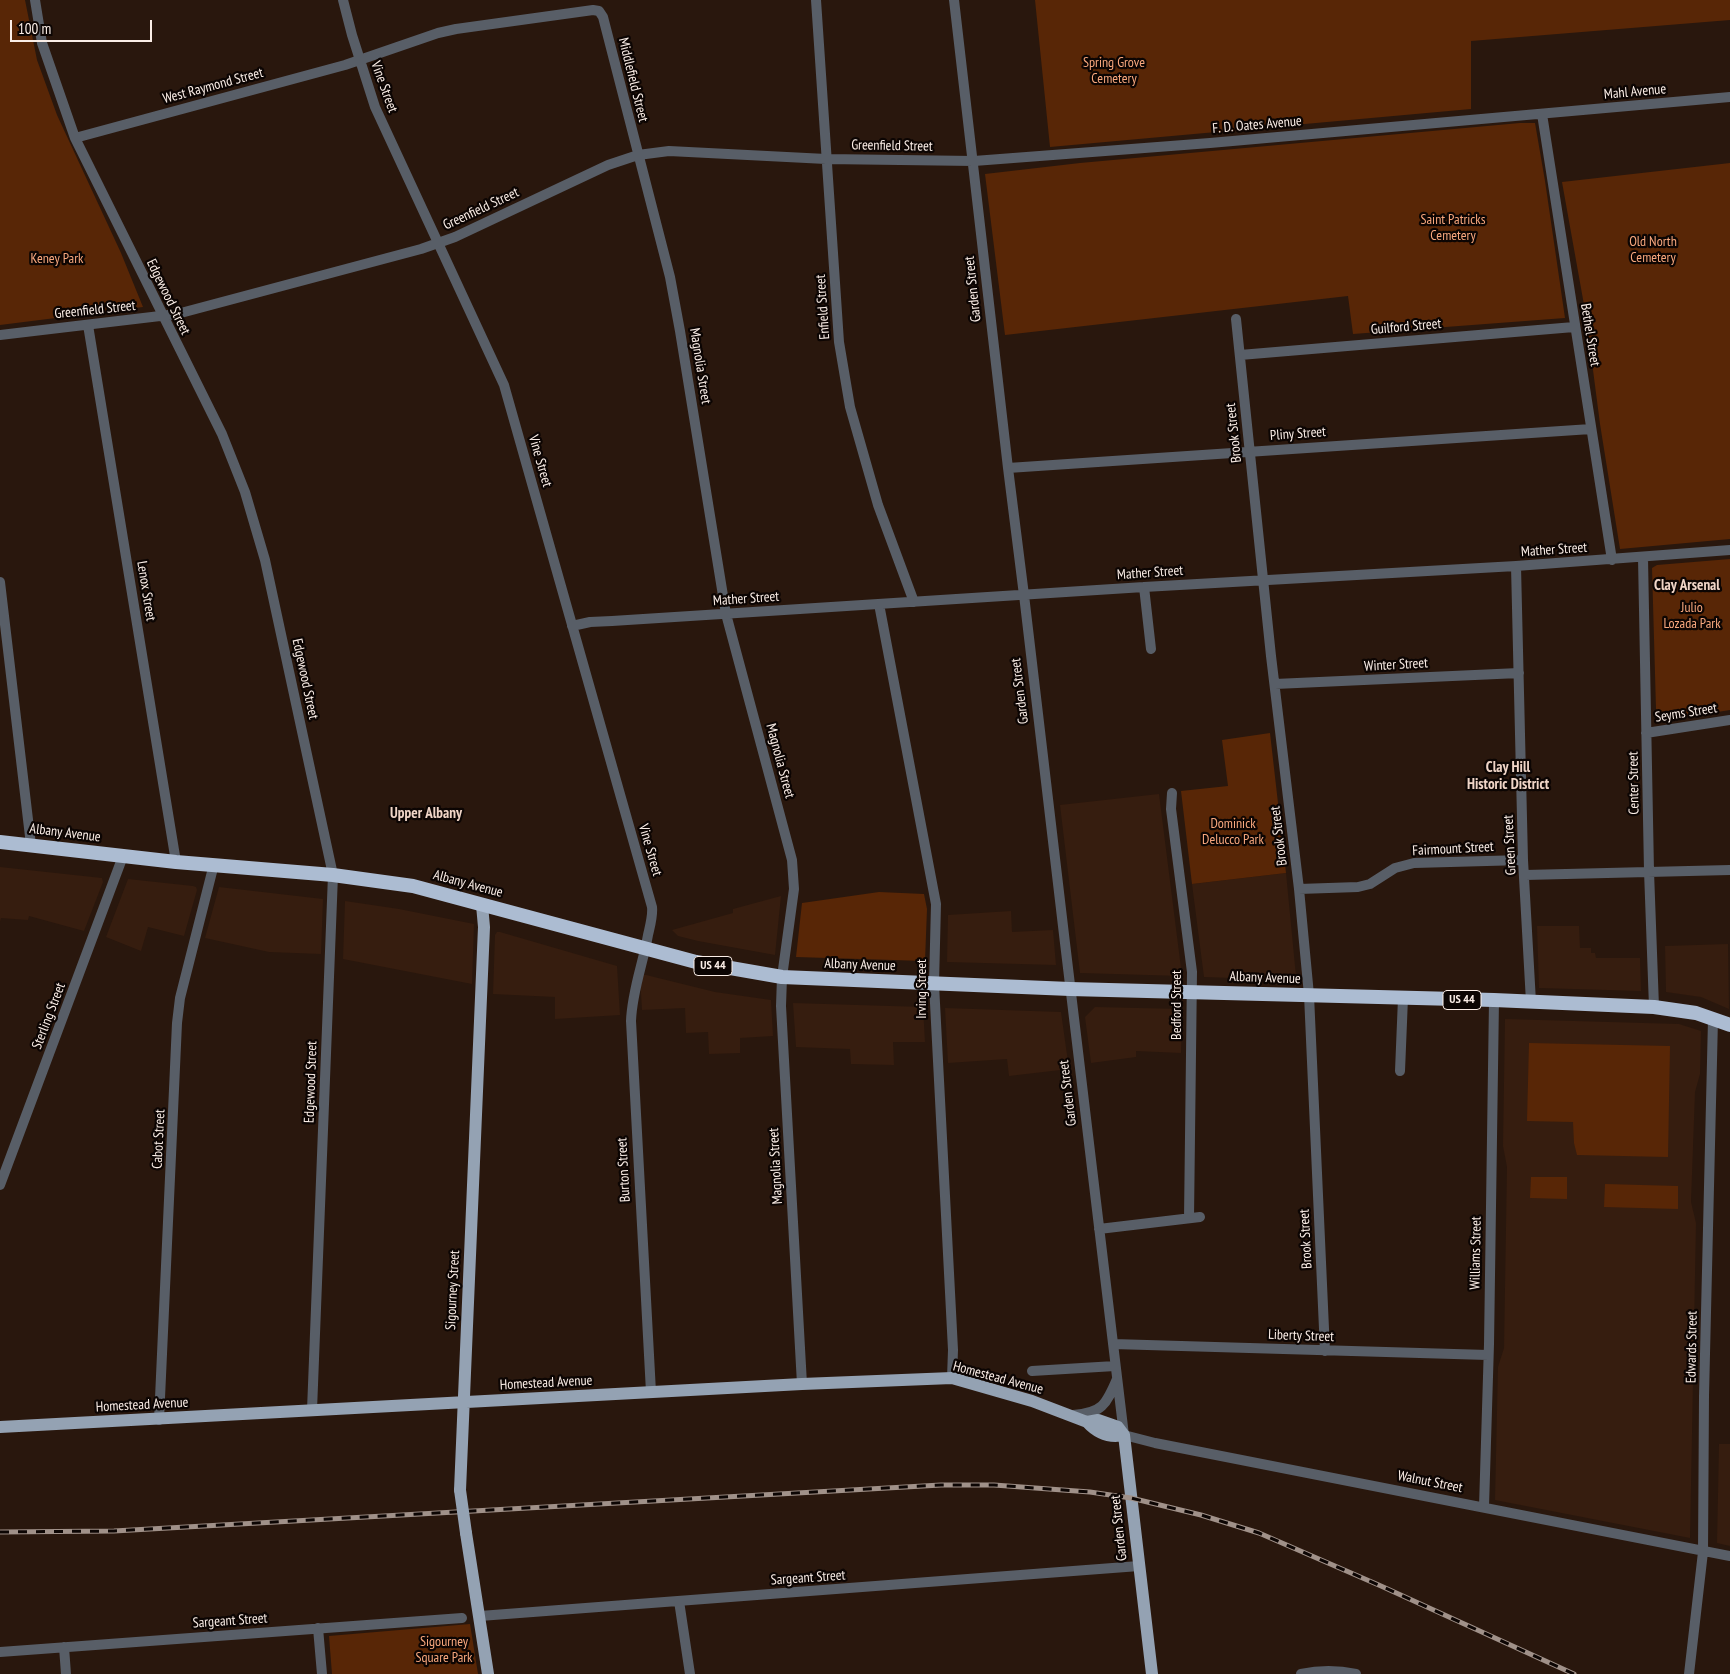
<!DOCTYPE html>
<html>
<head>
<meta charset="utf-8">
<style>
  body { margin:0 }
  #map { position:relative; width:1730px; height:1674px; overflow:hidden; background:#29170d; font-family:"PT Sans Narrow",sans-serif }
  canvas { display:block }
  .scale { position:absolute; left:10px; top:20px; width:142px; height:22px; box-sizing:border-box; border:2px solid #fbeee7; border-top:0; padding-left:6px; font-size:15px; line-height:18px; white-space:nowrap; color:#fbeee7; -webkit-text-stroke:4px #0c0503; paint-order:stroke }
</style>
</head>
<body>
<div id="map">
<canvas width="1730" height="1674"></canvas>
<div class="scale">100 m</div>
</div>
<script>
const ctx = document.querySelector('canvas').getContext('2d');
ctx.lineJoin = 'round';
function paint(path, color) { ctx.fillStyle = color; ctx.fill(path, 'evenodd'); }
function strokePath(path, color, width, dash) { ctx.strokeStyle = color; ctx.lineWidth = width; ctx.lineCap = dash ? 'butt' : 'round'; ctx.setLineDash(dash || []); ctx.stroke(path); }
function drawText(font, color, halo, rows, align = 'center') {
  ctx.font = font + ' "PT Sans Narrow",sans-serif'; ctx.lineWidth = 4.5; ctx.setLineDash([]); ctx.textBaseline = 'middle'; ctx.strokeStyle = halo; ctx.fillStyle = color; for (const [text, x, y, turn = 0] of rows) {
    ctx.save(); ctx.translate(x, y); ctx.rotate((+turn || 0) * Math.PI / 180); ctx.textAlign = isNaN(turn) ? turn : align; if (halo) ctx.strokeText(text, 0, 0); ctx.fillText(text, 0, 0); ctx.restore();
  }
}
const built = new Path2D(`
  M1159,794L1182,976L1080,973L1060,805Z
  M0,867L102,878L103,882L84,931L29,916L28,920L1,918L0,922Z
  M1286,873L1296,976L1293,980L1204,977L1192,884Z
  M128,879L193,886L196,887L197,890L184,936L148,927L141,951L106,937Z
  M219,887L323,899L321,954L269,952L205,938Z
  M781,896L775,955L698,941L678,936L672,930L733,913V909Z
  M345,901L399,909L474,924L472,984L343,959Z
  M1011,911L1012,932L1053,930L1056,965L947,962L948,915Z
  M1537,926H1579L1580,948H1591V953H1595L1596,958H1640L1641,991L1539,988Z
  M497,932H500L617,966L620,1015L555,1019V997L493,994L495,935Z
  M1728,944L1729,1009L1701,997L1666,992L1665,946Z
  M642,974L715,992L771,1000L773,1036L740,1038V1053L709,1054L708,1032L686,1033L685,1008L642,1010L640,977Z
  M793,1003L923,1007L925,1042H893L894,1065L851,1064L850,1049L796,1047Z
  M1095,1007L1182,1009L1181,1053L1136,1051V1057L1091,1063L1085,1017Z
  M945,1008L1061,1012L1069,1069L1009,1076L1007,1059L948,1063Z
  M1505,1019L1679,1024L1701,1031L1700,1074L1695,1092L1691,1202L1696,1223L1690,1538L1495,1500L1498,1367L1504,1348L1507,1167L1503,1146Z
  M1719,1444H1730V1546L1717,1543Z`);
const green = new Path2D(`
  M0,0H25L37,60L57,115L121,253L143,307L0,325Z
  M1035,0H1730V20L1471,41V109L1050,147Z
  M1520,123H1535L1545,181L1565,318L1353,334L1348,296L1005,335L985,174L1080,163Z
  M1730,163V539L1620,549L1600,424L1586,316L1562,182Z
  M1730,559V710L1667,720L1656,709L1652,568L1657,565Z
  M1270,733L1286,873L1192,884L1181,791L1228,786L1222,740Z
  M879,892L924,894L927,909L925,961L796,957L802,903Z
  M1529,1043L1670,1046L1668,1157L1577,1155L1574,1143L1573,1122L1527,1121Z
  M1531,1177H1567V1199L1530,1198Z
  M1605,1184L1678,1186V1209L1604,1207Z
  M470,1624L478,1674H332L329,1636Z`);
const minor = new Path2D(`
  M35,0L42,43L75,138L222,434L245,492L265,560L333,875L312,1410
  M343,0L352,35L375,107L504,385L652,907C653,916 650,926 648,935C643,964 632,991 631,1021L651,1392
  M816,0L839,342L850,407L878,505L914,602
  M954,0L1008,468L1024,595L1065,943L1124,1435L1155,1443L1730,1556
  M1542,114L1612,560
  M75,138L345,65L438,33L456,29L593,10L599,11L603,17L670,277L680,331L726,614L792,860L794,889L782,977L781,1006L802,1384
  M1236,319L1271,656L1299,889L1309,995L1325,1351
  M88,325L176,862
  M0,335L177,314L421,249L455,237L608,165L638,155L669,151L826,159L974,161L1210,143L1730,97
  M1240,355L1574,327
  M1008,468L1591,429
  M1643,558L1649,871L1654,1007
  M1516,566L1523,860L1531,1002
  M0,582L31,845
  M1144,587L1151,649
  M879,604L936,904L934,984L953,1350L952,1378
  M572,626L590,622L612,621L1144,587L1516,566L1730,550
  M1275,684L1519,673
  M1646,733L1730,720
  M1172,793L1171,809L1192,972L1189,1218
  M1525,875L1730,870
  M1299,889L1358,887L1370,884L1395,868L1414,863L1523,860
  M1400,1071L1403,998
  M0,1185L123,856
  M1099,1229L1200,1217
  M1113,1344L1488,1355
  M1032,1371L1115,1366
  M1073,1415C1102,1413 1106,1405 1117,1379
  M159,1420L177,1023L180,998L214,864
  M1484,1507L1489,1344L1494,1000
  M679,1601L690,1674
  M480,1616L1139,1566
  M318,1628L322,1674
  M64,1647L66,1674
  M0,1652L462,1618
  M1301,1674C1320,1670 1337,1670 1356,1674
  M1689,1674L1703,1552L1704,1396L1713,1019`);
const major = new Path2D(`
  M1087,1422C1097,1433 1110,1438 1124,1435
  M0,1427L802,1384L952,1378L1032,1401L1087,1422L1098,1420L1118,1427L1124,1435
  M1124,1435L1152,1674
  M460,1490L484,927L482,905
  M466,1533L488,1674`);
const highway = new Path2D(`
  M0,842L176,862L333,875L413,886L696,962L782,977L1070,989L1494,1000L1654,1007L1696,1013L1730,1025`);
const rail = new Path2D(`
  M0,1532L114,1531L941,1485H994L1090,1492L1131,1498L1201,1515L1259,1533L1381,1586L1574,1674`);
const majorBridge = new Path2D(`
  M460,1490L466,1533`);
const shields = [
  [713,966,38],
  [1462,1000,38]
];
const shieldNames = [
  ["US 44",713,966],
  ["US 44",1462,1000]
];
const parkNames = [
  ["Spring Grove",1114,63],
  ["Cemetery",1114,79],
  ["Saint Patricks",1453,220],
  ["Cemetery",1453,236],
  ["Old North",1653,242],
  ["Cemetery",1653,258],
  ["Keney Park",57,259],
  ["Julio",1692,608],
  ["Lozada Park",1692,624],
  ["Dominick",1233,824],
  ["Delucco Park",1233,840],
  ["Sigourney",444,1642],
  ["Square Park",444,1658]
];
const streetNames = [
  ["Middlefield Street",633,80,76],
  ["West Raymond Street",213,86,-15],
  ["Vine Street",384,87,70],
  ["Mahl Avenue",1635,92,-5],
  ["F. D. Oates Avenue",1257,125,-5],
  ["Greenfield Street",892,146,1],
  ["Greenfield Street",481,209,-25],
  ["Garden Street",973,289,-96],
  ["Edgewood Street",168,297,64],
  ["Enfield Street",823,307,-94],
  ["Greenfield Street",95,310,-6],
  ["Guilford Street",1406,327,-5],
  ["Bethel Street",1590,335,81],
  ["Magnolia Street",700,366,81],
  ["Brook Street",1234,433,-96],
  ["Pliny Street",1298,434,-4],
  ["Vine Street",540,461,74],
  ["Mather Street",1554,550,-4],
  ["Mather Street",1150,573,-4],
  ["Lenox Street",146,591,81],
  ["Mather Street",746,599,-4],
  ["Winter Street",1396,665,-3],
  ["Edgewood Street",305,679,78],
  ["Garden Street",1020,691,-97],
  ["Seyms Street",1686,713,-9],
  ["Magnolia Street",780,761,75],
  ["Center Street",1634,783,-91],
  ["Albany Avenue",65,833,7],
  ["Brook Street",1279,836,-97],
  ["Green Street",1510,845,-93],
  ["Fairmount Street",1453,849,-3],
  ["Vine Street",650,850,74],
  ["Albany Avenue",468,884,15],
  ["Albany Avenue",860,965,2],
  ["Albany Avenue",1265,978,2],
  ["Irving Street",922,989,-90],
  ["Bedford Street",1177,1005,-90],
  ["Sterling Street",49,1016,-69],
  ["Edgewood Street",311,1082,-88],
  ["Garden Street",1068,1093,-97],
  ["Cabot Street",159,1139,-87],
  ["Magnolia Street",776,1166,-93],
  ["Burton Street",624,1170,-93],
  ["Brook Street",1306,1239,-93],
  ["Williams Street",1476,1253,-89],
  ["Sigourney Street",453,1290,-87],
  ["Liberty Street",1301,1336,2],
  ["Edwards Street",1692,1347,-89],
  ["Homestead Avenue",998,1378,15],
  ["Homestead Avenue",546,1383,-3],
  ["Homestead Avenue",142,1405,-3],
  ["Walnut Street",1430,1482,11],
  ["Garden Street",1119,1528,-96],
  ["Sargeant Street",808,1578,-4],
  ["Sargeant Street",230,1621,-4]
];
const neighbourhoodNames = [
  ["Clay Arsenal",1687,586],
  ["Clay Hill",1508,768],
  ["Historic District",1508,785],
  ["Upper Albany",426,814]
];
paint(built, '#361d0f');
paint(green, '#582606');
strokePath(minor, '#585e67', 10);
strokePath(major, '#94a2b3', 12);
strokePath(highway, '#acbcd2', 14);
strokePath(rail, '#a09189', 5);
strokePath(rail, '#0c0503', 3, [9]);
strokePath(majorBridge, '#94a2b3', 12);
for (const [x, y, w] of shields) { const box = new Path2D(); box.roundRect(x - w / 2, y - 9.5, w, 19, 4); ctx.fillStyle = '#0c0503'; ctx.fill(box); strokePath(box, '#fbeee7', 1); }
drawText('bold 12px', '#fbeee7', null, shieldNames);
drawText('14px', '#f9a87e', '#0c0503', parkNames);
drawText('14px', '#fbeee7', '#0c0503', streetNames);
drawText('bold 15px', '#f0d5c7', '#0c0503', neighbourhoodNames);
</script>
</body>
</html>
